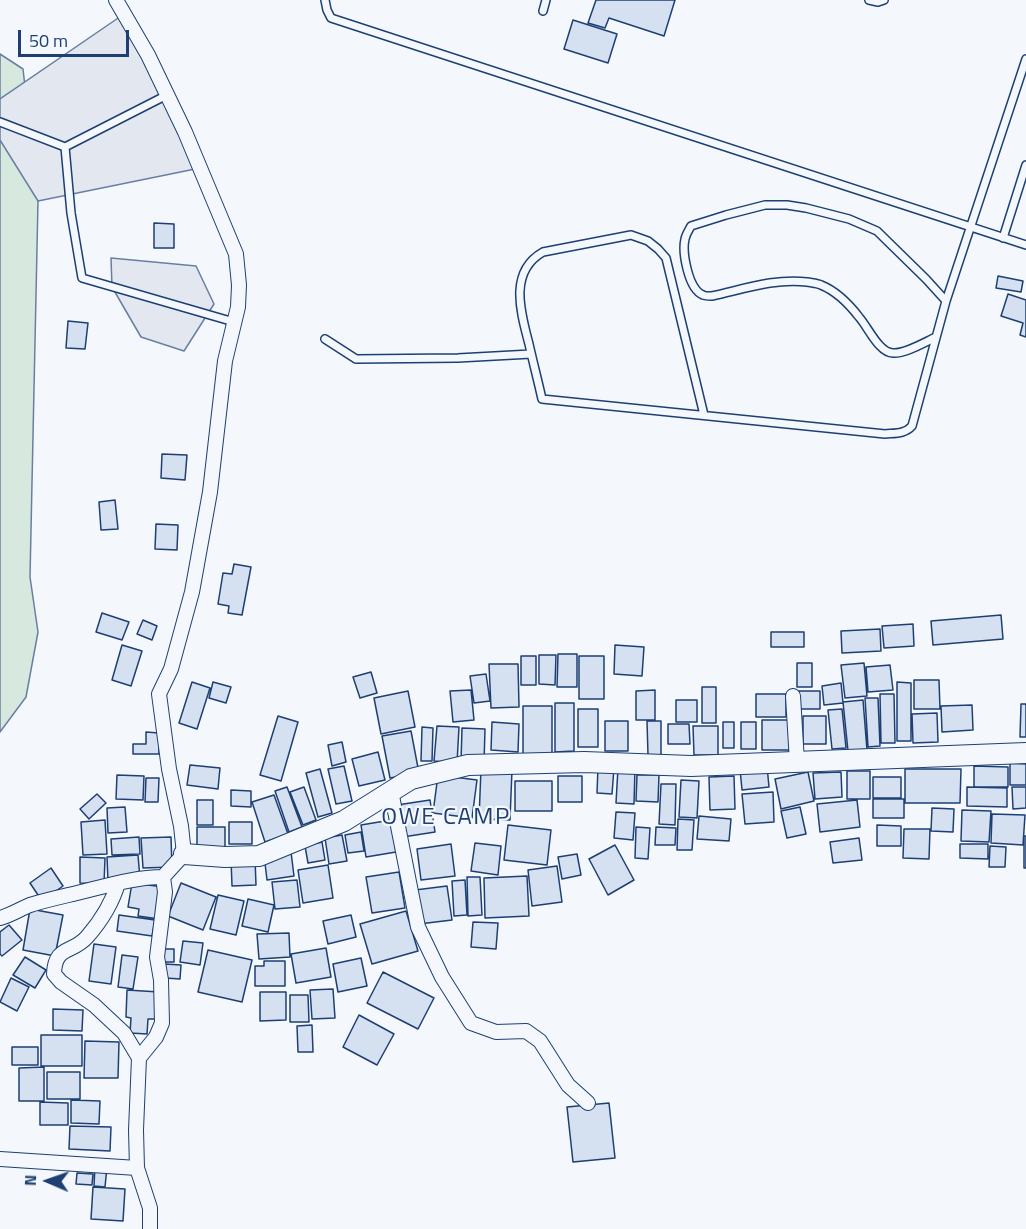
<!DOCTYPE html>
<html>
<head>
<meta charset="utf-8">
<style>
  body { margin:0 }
  #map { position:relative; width:1026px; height:1229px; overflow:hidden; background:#f4f7fb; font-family:"Titillium Web",sans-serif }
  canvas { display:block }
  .north { position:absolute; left:18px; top:1151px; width:60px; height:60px; -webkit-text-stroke:4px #f4f7fb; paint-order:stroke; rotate:272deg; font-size:16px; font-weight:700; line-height:24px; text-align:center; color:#1d3f73 }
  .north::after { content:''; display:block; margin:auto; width:21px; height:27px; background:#1d3f73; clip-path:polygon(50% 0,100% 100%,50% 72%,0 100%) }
  .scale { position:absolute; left:18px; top:30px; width:111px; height:27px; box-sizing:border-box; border:3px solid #1d3f73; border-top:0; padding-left:8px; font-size:18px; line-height:21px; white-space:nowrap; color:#1d3f73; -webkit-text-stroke:4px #f4f7fb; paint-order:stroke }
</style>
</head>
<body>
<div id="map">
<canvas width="1026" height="1229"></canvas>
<div class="north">N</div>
<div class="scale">50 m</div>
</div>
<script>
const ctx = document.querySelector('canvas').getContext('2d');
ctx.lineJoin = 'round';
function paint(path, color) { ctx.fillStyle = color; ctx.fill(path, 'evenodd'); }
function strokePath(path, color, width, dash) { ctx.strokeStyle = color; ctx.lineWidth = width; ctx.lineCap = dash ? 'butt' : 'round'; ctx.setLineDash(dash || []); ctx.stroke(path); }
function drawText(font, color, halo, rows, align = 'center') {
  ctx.font = font + ' "Titillium Web",sans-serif'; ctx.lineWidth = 4.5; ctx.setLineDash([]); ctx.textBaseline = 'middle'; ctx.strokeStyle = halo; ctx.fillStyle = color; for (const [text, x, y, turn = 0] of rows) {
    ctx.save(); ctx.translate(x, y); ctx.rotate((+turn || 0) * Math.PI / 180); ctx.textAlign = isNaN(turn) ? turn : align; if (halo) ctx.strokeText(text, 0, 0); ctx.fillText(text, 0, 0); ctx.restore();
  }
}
const green = new Path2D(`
  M0,54L23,69L38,201L30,577L38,632L26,697L0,732Z`);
const parking = new Path2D(`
  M124,14L200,168L38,201L0,140V99Z
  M111,258L196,266L214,304L184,351L141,337L112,287Z`);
const building = new Path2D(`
  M596,0H675L664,36L609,18L605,28L588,23Z
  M573,20L617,34L608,63L564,49Z
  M154,223L174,224V248H154Z
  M998,276L1023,281L1021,292L996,288Z
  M1008,294L1026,300V337L1020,335L1023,323L1001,316Z
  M68,321L88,323L85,349L66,348Z
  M162,454L187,455L185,480L161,478Z
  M115,500L118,529L101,530L99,502Z
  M156,524L178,525L177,550L155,549Z
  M234,564L251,567L242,615L228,613L229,606L218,604L223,573L232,574Z
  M102,613L129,622L122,640L96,632Z
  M1001,615L1003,639L933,645L931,621Z
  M143,620L157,626L152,640L137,634Z
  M913,624L914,646L884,648L882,626Z
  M880,629L881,651L842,653L841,631Z
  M771,632H804V647H771Z
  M122,645L142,651L131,686L112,680Z
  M615,645L644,647L642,676L614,674Z
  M558,654H577V687H557Z
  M539,655H556L555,685L539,684Z
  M521,656H536V685H521Z
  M579,656H604V699H579Z
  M797,663H812V687H797Z
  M864,663L867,696L845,698L841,665Z
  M489,664H518L519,707L491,708Z
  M890,665L893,690L868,692L866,667Z
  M371,672L377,693L360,698L353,677Z
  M486,674L490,701L474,703L470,676Z
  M914,680H939L940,709H914Z
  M192,682L210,688L197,729L179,723Z
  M213,682L231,687L226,703L209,698Z
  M897,682L911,683V741H897Z
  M841,683L843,703L824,705L822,686Z
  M702,687H716V723H702Z
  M471,690L474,720L453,722L450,691Z
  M655,690V720H636V691Z
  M408,691L415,727L381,734L374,698Z
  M799,691H820V709H799Z
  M756,694H786V717H756Z
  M880,694H894L895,743H881Z
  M865,698H878L880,746L868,747Z
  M676,700H697V722H676Z
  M863,700L867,750L848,751L843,702Z
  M555,703H574V751L555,752Z
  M1021,704H1026V737H1020Z
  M972,705L973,730L942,732L941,706Z
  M523,706H552V756H523Z
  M578,709H598V747H578Z
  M842,709L846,748L832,749L828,710Z
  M937,713L938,742L913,743L912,714Z
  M278,716L298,722L281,781L260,775Z
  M803,716H826V744H803Z
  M762,720H793V750H762Z
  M605,721H628V751H605Z
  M647,721H661V755H648Z
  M492,722L519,724L518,752L491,750Z
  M723,722H734V748H723Z
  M741,722H756V749H741Z
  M668,724H689L690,744H668Z
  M437,726L459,727L457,763L434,761Z
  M693,726H718V755H694Z
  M422,727L433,728L432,761H421Z
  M462,728L485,729L484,763L461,762Z
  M411,731L419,773L390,778L382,736Z
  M146,732L159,733V754H133V744H146Z
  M342,742L346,762L332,766L328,745Z
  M378,752L385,780L359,786L352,759Z
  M1010,763L1026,764V785H1010Z
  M190,765L220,768L218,789L187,785Z
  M344,766L352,801L336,804L328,769Z
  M767,766L769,787L742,790L740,769Z
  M974,766L1008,767V787H974Z
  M598,767L614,768L612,794L597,793Z
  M618,768H635L634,804L616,803Z
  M320,769L332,813L318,817L306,773Z
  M481,769L512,770L510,820L479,819Z
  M905,769H961L960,803H905Z
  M847,771H870V799H847Z
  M808,772L814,801L781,809L775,779Z
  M841,772L842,797L815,799L813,773Z
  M117,775L144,776L143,800L116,799Z
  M438,775L477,780L472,818L433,813Z
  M637,775H659L658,802L636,801Z
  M558,776H582V802H558Z
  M734,776L735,809L710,810L709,777Z
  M873,777H901V798H873Z
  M146,778H159L158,802H145Z
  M681,780L699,781L697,818L679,817Z
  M515,781H552V811H515Z
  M661,784H676L675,825L659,824Z
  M287,787L302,827L289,832L275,791Z
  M304,787L316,820L303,825L290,792Z
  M967,787L1007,788V807L967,806Z
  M1012,787H1026V808L1013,809Z
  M231,790L251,791V807L231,806Z
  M773,792L774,822L745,824L742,794Z
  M97,794L106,803L89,819L80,809Z
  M274,795L288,834L265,842L252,802Z
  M873,799H904V818H873Z
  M197,800H213V825H197Z
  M430,800L435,832L403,837L397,805Z
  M857,800L860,827L820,832L817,804Z
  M125,807L127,832L108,833L107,808Z
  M800,807L806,834L787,838L781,811Z
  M932,808L954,809L953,832L931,831Z
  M962,810L991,811L989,842L961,841Z
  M616,812L635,813L633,840L614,838Z
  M992,814L1025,815L1023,845L991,843Z
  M699,816L731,819L729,841L697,839Z
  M678,819L694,820L692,850H677Z
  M105,820L107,854L83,855L81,822Z
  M391,820L396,852L366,857L361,825Z
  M229,822H252V844H229Z
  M508,825L551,830L547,865L504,860Z
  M877,825L901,826V846H877Z
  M197,827H225V848H197Z
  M636,827L650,828L648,859L635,858Z
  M656,827L676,828L675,845H655Z
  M904,829H930L929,859L903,858Z
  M361,832L364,851L348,853L345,835Z
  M342,835L347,861L329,864L325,838Z
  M1024,836H1026V868H1024Z
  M139,837L140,854L112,855L111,839Z
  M171,837L172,867L143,868L141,838Z
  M859,838L862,860L833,863L830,842Z
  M322,842L325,860L308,863L305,846Z
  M475,843L501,846L498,875L471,871Z
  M451,844L455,876L421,880L417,849Z
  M960,844H988V859L960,858Z
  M615,845L634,880L608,895L589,859Z
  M990,846L1006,847L1005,867H989Z
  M291,852L294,876L267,880L264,855Z
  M577,854L581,875L562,879L558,857Z
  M138,855L140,879L108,881L107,857Z
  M80,857L105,858L104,884L80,883Z
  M255,858L256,885L232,886L231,859Z
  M328,865L333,898L303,903L298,870Z
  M557,866L562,902L532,906L528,870Z
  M51,868L63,886L42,901L30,883Z
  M399,872L405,908L372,913L366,877Z
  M527,876L529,916L485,918L484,878Z
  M467,877H480L482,915L468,916Z
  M297,880L300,907L275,909L272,882Z
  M465,880L467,915L454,916L452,881Z
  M132,883L164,887L159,919L138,916L139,909L128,907Z
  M181,883L216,897L203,930L168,916Z
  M447,886L452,920L419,924L415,890Z
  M218,895L244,901L236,935L210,929Z
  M248,899L274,905L268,932L242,926Z
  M30,909L63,915L55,956L23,950Z
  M406,911L418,951L372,964L360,924Z
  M119,915L155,920L152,936L117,931Z
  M351,915L356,937L328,944L323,921Z
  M473,922L498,923L496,949L471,947Z
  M9,925L22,940L2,956L0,954V932Z
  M289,933L290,957L259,959L257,934Z
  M183,941L203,943L200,965L180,962Z
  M94,944L116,947L111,984L89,981Z
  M326,948L331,977L296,983L291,954Z
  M162,949H174V962H161Z
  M208,950L252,960L242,1002L198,992Z
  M122,955L138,957L133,989L118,987Z
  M25,957L46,970L35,988L13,975Z
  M361,958L367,986L338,992L333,964Z
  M264,961H285V986H255V966H264Z
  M165,964L181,965L180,979L165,978Z
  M383,972L434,998L418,1029L367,1003Z
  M11,978L29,987L17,1011L0,1002Z
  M333,989L335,1018L312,1019L310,990Z
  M127,990L159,992L157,1019H148L147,1034L130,1033L131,1018L126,1017Z
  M260,992H286V1020L260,1021Z
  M290,995H308L309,1022H290Z
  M53,1009L83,1010L82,1031L53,1030Z
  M359,1015L394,1034L377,1065L343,1047Z
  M312,1025L313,1052H298L297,1026Z
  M41,1035H82V1066H41Z
  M85,1041L119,1042L118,1078H84Z
  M12,1047H38V1065H12Z
  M44,1067V1101H19V1068Z
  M47,1072H80V1099H47Z
  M71,1100L100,1101L99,1124L71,1123Z
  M40,1102L68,1103V1125H40Z
  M609,1103L615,1158L573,1162L567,1107Z
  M70,1126L111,1127L110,1151L69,1149Z
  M95,1166L107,1167L105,1187L94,1186Z
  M77,1173L93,1174L92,1185L76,1184Z
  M93,1187L125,1189L123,1221L91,1219Z`);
const lane = new Path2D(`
  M325,0L327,10L331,18L1026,245
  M869,0L878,2L884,0
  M543,11L546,0
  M167,95L65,147L71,213L82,278L234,322
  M0,122L65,147
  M1003,238L1026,165
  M936,337C925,342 905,354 893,353C879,353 868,327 859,317C849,304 836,291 821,285C817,283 812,283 807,282C775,278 744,289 712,296C710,296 704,296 703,295C688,289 682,252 685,239C686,234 689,230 691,226L726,215L765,205H787L806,208L849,219L877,231L926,279L946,301
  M325,339L356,359L458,358L531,354
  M704,415L666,258L658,249L648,241L631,235L543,252C508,272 521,313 529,344C533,362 538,381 542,399L885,434C895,433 905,434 912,426L946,301L1026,59`);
const street = new Path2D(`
  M116,0L148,55L185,132L236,254L239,285L238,307L225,361L210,492L192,592L171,669L159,694L169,769L181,826L184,854L163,877L165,892L157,957L161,980L162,1023L156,1037L139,1058L136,1130L137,1168L150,1208V1229
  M793,696L797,762
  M391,791L418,927L442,977L471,1023L496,1032L526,1031L540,1041L568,1085L588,1103
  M118,883C112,904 101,921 87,937C72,954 55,945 54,974L61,982L94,1005L124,1033L139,1058
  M0,918C11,915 20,909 30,905C49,899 70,895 89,890C113,884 138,877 163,877
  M0,1159L137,1168`);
const secondary = new Path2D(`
  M184,854L225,857L259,856L344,821L411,779L468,765L584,762L691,766L1026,753`);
const neighbourhoodNames = [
  ["OWE CAMP",446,818]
];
paint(green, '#d7e8df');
strokePath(green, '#687fa3', 1.5);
paint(parking, '#e3e8f0');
strokePath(parking, '#687fa3', 1.5);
paint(building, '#d5e0f0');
strokePath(building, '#1d3f73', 1.5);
strokePath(lane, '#1d3f73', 10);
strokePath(street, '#1d3f73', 16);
strokePath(secondary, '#1d3f73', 22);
strokePath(lane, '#f4f7fb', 7);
strokePath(street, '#f4f7fb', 14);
strokePath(secondary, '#f4f7fb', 20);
ctx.letterSpacing = '1.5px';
drawText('24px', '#1d3f73', '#f4f7fb', neighbourhoodNames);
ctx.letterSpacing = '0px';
</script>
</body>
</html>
